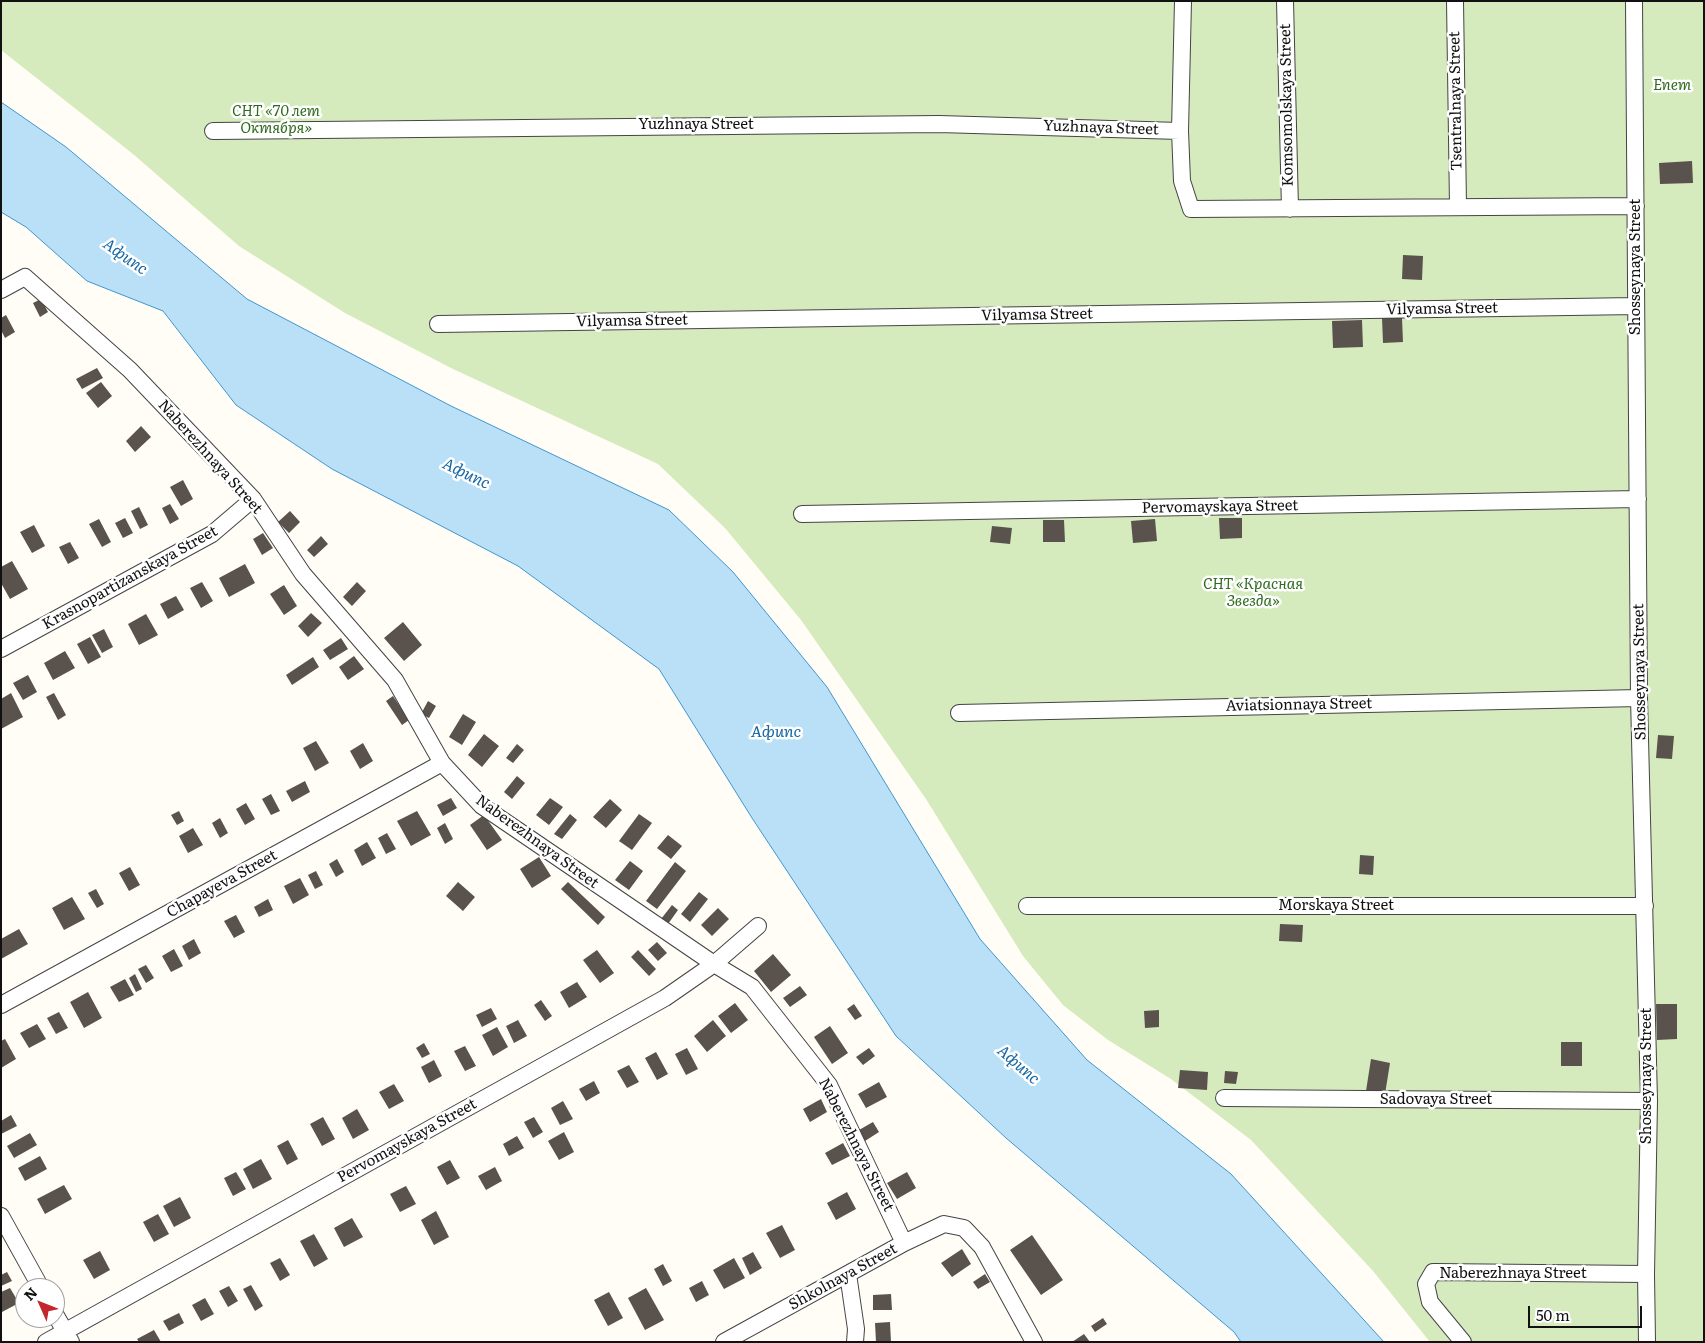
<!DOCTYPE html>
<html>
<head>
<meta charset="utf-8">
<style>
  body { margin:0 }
  #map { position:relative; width:1705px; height:1343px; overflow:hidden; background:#fffdf5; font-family:Literata,serif }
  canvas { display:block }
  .frame { position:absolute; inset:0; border:2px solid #111; pointer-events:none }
  .north { position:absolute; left:15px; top:1278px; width:50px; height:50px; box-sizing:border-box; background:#fff; border:1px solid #a0a0a0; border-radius:50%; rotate:314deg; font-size:14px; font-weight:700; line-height:20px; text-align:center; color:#111 }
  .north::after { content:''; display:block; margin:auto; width:18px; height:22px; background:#c4262e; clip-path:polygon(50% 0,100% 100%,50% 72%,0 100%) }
  .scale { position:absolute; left:1528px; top:1306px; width:114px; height:22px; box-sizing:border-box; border:2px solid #111; border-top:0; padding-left:6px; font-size:15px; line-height:18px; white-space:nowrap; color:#111; -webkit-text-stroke:4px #fff; paint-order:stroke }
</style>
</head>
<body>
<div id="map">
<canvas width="1705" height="1343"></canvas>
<div class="frame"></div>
<div class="north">N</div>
<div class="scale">50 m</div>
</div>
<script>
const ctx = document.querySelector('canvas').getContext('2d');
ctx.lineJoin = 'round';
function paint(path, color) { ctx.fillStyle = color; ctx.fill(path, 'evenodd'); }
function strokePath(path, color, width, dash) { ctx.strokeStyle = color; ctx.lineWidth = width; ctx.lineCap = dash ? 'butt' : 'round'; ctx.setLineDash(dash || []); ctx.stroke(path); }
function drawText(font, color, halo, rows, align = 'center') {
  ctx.font = font + ' Literata,serif'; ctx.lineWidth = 5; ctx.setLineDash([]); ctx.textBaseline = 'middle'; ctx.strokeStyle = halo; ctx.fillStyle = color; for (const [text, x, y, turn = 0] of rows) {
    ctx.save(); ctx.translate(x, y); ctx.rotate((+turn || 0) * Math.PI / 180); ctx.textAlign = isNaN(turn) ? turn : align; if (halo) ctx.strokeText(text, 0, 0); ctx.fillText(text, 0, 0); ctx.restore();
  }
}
const green = new Path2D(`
  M1,1H1704V1342H1430L1373,1271L1251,1140L1171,1079L1108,1040L1063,1005L1023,956L926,799L801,620L725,528L658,464L453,369L345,313L239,246L133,154L1,50Z`);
const water = new Path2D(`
  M1,102L66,147L247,299L451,406L669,510L733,572L827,687L980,939L1087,1060L1231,1174L1384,1342H1241L1234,1332L1006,1138L896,1036L752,818L659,669L518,566L332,469L236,405L163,311L87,281L26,227L1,212Z`);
const building = new Path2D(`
  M1692,161L1693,183L1660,184L1659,163Z
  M1403,255L1423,256L1422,280L1402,279Z
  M41,299L48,312L40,317L33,303Z
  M6,315L15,332L5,338L1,330V318Z
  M1382,318H1402L1403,342L1383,343Z
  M1362,320L1363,347L1333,348L1332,321Z
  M97,368L103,378L82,389L76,379Z
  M101,382L112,396L98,408L86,393Z
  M141,426L151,437L135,452L126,441Z
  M183,480L193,499L181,506L170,487Z
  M170,504L179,519L170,524L162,508Z
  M139,507L148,525L140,529L131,511Z
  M290,511L300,522L289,533L278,522Z
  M125,518L133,533L123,538L115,523Z
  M1219,518H1242V538L1220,539Z
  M99,519L111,542L102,547L89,524Z
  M1155,519L1157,541L1133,543L1131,521Z
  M1043,520H1064L1065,542H1043Z
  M34,525L45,546L32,553L20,532Z
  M992,526L1012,528L1010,544L990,542Z
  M263,533L273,548L262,555L253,539Z
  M321,536L328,544L314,557L307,550Z
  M70,542L79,558L68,564L59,547Z
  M12,561L28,589L10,599L1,583V567Z
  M245,564L255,583L229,597L219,578Z
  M202,582L213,601L201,608L190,588Z
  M357,582L366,591L352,606L343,597Z
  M284,585L297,606L284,615L270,594Z
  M176,596L184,610L168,619L160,604Z
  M311,613L322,623L308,637L298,626Z
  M146,614L158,635L139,645L128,624Z
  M403,622L422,645L404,661L384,638Z
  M104,629L113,647L102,653L92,635Z
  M90,637L101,657L88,664L77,644Z
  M341,638L348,649L330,660L323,650Z
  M65,651L75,668L53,680L44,663Z
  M354,656L364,669L348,680L339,667Z
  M313,657L319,667L292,685L286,675Z
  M28,675L37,692L23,700L13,683Z
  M11,693L23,717L1,729V699Z
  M54,693L66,715L58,720L46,697Z
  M393,696L409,720L402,725L386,701Z
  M428,701L436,706L429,718L421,714Z
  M463,714L476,722L462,745L449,737Z
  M484,734L499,746L482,767L468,755Z
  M1658,735L1674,736L1672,759L1656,758Z
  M316,741L329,763L315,771L303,748Z
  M363,743L373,761L360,769L350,751Z
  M517,744L524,750L513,763L506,758Z
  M517,776L525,783L512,799L504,792Z
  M305,781L310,792L292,802L286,791Z
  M271,794L280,811L271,815L262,799Z
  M451,798L457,808L443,816L437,805Z
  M550,798L563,807L549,825L536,815Z
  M610,799L622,810L606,828L593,817Z
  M246,803L255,819L245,825L236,809Z
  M179,811L184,821L177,825L171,815Z
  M417,811L431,835L411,846L397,821Z
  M570,814L577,820L562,839L554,834Z
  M639,814L652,823L632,850L619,841Z
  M484,815L502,840L487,850L470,825Z
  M220,818L228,833L220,838L212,823Z
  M445,823L453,839L445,844L437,828Z
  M193,828L203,845L188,853L179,836Z
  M387,833L396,849L386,854L378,838Z
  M668,835L682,846L671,859L657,848Z
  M367,842L376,858L362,866L354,850Z
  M1360,855L1374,856L1373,875L1359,874Z
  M539,857L551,876L532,888L520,869Z
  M337,859L344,872L336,877L329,864Z
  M630,861L643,871L629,890L615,880Z
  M675,862L686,871L657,909L646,901Z
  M130,867L140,885L129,891L119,873Z
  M316,871L323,885L315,889L308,875Z
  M300,878L309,895L293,904L284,886Z
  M458,882L475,897L463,911L446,896Z
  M568,882L605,917L598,925L561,889Z
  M96,889L104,904L97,908L88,893Z
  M699,892L708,899L690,922L681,914Z
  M72,897L85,919L64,930L52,908Z
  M268,899L273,910L259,917L254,907Z
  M672,905L678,910L668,924L661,919Z
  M718,908L729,919L712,936L701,925Z
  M236,915L245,932L234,938L224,921Z
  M1280,924L1303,925L1302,942L1279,941Z
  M19,929L28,944L1,959V939Z
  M194,939L201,953L189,960L182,946Z
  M657,942L667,953L658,961L648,950Z
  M174,949L183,966L171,972L162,956Z
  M597,950L614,973L600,983L583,960Z
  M638,950L656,969L649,976L631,957Z
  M773,954L791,975L771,992L754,971Z
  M146,965L154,978L146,983L138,969Z
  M135,974L142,989L136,992L129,978Z
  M125,979L134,995L119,1002L110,987Z
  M577,982L587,997L569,1008L560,992Z
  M800,986L807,995L790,1007L783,998Z
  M88,992L102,1018L84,1028L70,1002Z
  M541,1000L552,1016L545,1021L534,1005Z
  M735,1003L748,1020L731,1033L718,1016Z
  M854,1004L862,1016L855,1020L847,1009Z
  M1656,1004H1677V1039L1657,1040Z
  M491,1008L497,1019L482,1027L476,1015Z
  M1159,1010V1027L1145,1028L1144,1011Z
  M59,1012L68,1028L56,1034L47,1018Z
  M518,1020L527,1036L514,1043L506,1026Z
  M713,1020L726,1036L707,1052L694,1036Z
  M37,1024L46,1039L29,1048L20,1033Z
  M830,1026L848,1053L832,1064L814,1037Z
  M497,1027L508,1047L493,1056L482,1035Z
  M5,1039L16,1059L1,1068V1041Z
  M1561,1042H1582V1066H1561Z
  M424,1043L430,1054L422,1058L416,1048Z
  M465,1046L476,1066L465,1071L454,1051Z
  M687,1048L698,1069L686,1075L675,1054Z
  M869,1048L875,1056L863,1065L856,1057Z
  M656,1052L668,1074L657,1080L645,1058Z
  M1371,1059L1390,1063L1385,1094L1366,1091Z
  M434,1060L442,1076L429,1083L421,1067Z
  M629,1065L639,1082L627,1088L617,1071Z
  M1180,1070L1208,1072L1207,1090L1178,1088Z
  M1225,1071L1238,1072L1236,1084L1224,1083Z
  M594,1081L600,1093L586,1101L579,1089Z
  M879,1082L887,1097L866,1108L858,1094Z
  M394,1084L404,1101L389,1109L379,1092Z
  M821,1099L827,1112L810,1122L803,1109Z
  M563,1101L573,1119L560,1125L551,1108Z
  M357,1109L369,1130L353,1139L342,1118Z
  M11,1115L17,1126L1,1134V1121Z
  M323,1117L335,1139L322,1146L310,1124Z
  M534,1117L543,1132L533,1138L524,1122Z
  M873,1122L879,1132L865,1141L859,1130Z
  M564,1132L574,1152L559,1160L548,1141Z
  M30,1133L37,1145L14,1158L7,1146Z
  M517,1136L524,1148L509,1156L503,1144Z
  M288,1140L298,1159L287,1165L277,1146Z
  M843,1143L850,1156L832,1165L825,1153Z
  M40,1156L47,1169L25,1181L18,1168Z
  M261,1159L272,1179L253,1189L243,1169Z
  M450,1160L460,1178L447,1185L437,1167Z
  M495,1167L502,1181L486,1190L478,1176Z
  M236,1172L246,1189L233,1196L224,1178Z
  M907,1172L916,1188L897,1199L887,1183Z
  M64,1185L72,1199L45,1214L37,1199Z
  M406,1186L416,1204L400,1212L390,1194Z
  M847,1192L856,1209L836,1220L827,1203Z
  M180,1197L191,1218L174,1227L163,1206Z
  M436,1211L449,1237L434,1245L421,1220Z
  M158,1214L169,1234L154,1242L143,1222Z
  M352,1218L363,1237L344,1247L334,1228Z
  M782,1225L795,1250L780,1258L766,1233Z
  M314,1234L328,1259L314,1267L300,1241Z
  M1032,1235L1063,1280L1041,1295L1010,1250Z
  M962,1249L971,1264L952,1277L941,1263Z
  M100,1251L110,1270L94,1279L83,1260Z
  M753,1252L762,1268L750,1275L742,1258Z
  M280,1258L290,1275L280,1281L270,1263Z
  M734,1258L745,1278L724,1289L713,1270Z
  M663,1264L672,1281L663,1286L654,1269Z
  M7,1272L12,1281L1,1286V1275Z
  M985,1274L990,1282L978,1289L973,1282Z
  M702,1281L709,1295L696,1302L689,1288Z
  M251,1285L263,1306L255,1311L243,1289Z
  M229,1286L238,1301L228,1307L219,1291Z
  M10,1288L19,1303L2,1312L1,1292Z
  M646,1288L664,1320L645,1330L628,1298Z
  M609,1292L623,1318L608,1326L594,1300Z
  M891,1294L892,1310H873V1295Z
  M205,1298L214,1314L201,1321L192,1305Z
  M179,1313L184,1323L169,1331L163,1321Z
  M1103,1318L1107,1324L1095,1332L1091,1326Z
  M890,1322L891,1342H876L875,1323Z
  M154,1330L161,1342H139L137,1339Z
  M1084,1334L1090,1342H1072Z`);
const minor = new Path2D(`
  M1183,1L1180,131L1182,181L1191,209L1636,206
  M1285,1L1290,209
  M1455,1L1458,206
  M1634,1L1639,698L1649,1101L1646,1274L1647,1342
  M213,131L939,124L1180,131
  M1,290L25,277L130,370L253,499L303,574L395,680L442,763L482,806L714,964L752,987L829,1085L904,1243
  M438,324L1636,306
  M802,514L1638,499
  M1,649L212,534L253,499
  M959,713L1639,698
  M1027,906H1645
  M1,1005L442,763
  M1224,1098L1649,1101
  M1,1216L41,1288
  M848,1274L856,1329L855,1342
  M55,1314L71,1342
  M46,1342L665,998L714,964L758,926
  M724,1342L904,1243L944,1224L964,1228L982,1247L1034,1342
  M1463,1342L1430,1302L1426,1284L1433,1272L1646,1274`);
const parkNames = [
  ["Enem",1672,86],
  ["СНТ «70 лет",276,112],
  ["Октября»",276,129],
  ["СНТ «Красная",1253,585],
  ["Звезда»",1253,602]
];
const streetNames = [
  ["Tsentralnaya Street",1456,101,-91],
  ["Komsomolskaya Street",1287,105,-91],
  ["Yuzhnaya Street",696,125],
  ["Yuzhnaya Street",1101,128,2],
  ["Shosseynaya Street",1636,267,-90],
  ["Vilyamsa Street",1442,309,-1],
  ["Vilyamsa Street",1037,315,-1],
  ["Vilyamsa Street",632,321,-1],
  ["Naberezhnaya Street",210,457,48],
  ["Pervomayskaya Street",1220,507,-1],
  ["Krasnopartizanskaya Street",130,578,-29],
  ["Shosseynaya Street",1640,672,-91],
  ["Aviatsionnaya Street",1299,705,-1],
  ["Naberezhnaya Street",537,842,36],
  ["Chapayeva Street",222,884,-29],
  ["Morskaya Street",1336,906],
  ["Shosseynaya Street",1647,1076,-90],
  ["Sadovaya Street",1436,1100],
  ["Pervomayskaya Street",407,1141,-29],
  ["Naberezhnaya Street",856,1145,63],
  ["Naberezhnaya Street",1513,1274],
  ["Shkolnaya Street",843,1277,-29]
];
const waterNames = [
  ["Афипс",125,257,35],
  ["Афипс",466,474,26],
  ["Афипс",776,732],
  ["Афипс",1018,1065,41]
];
paint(green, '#d5ebbd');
paint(water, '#b9e0f7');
strokePath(water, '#3f96cf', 1);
paint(building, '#5a524d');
strokePath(minor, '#444', 18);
strokePath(minor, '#fff', 16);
drawText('italic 15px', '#2f6b1f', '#fff', parkNames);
drawText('15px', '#111', '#fff', streetNames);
drawText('italic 16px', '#1768a6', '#fff', waterNames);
</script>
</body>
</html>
